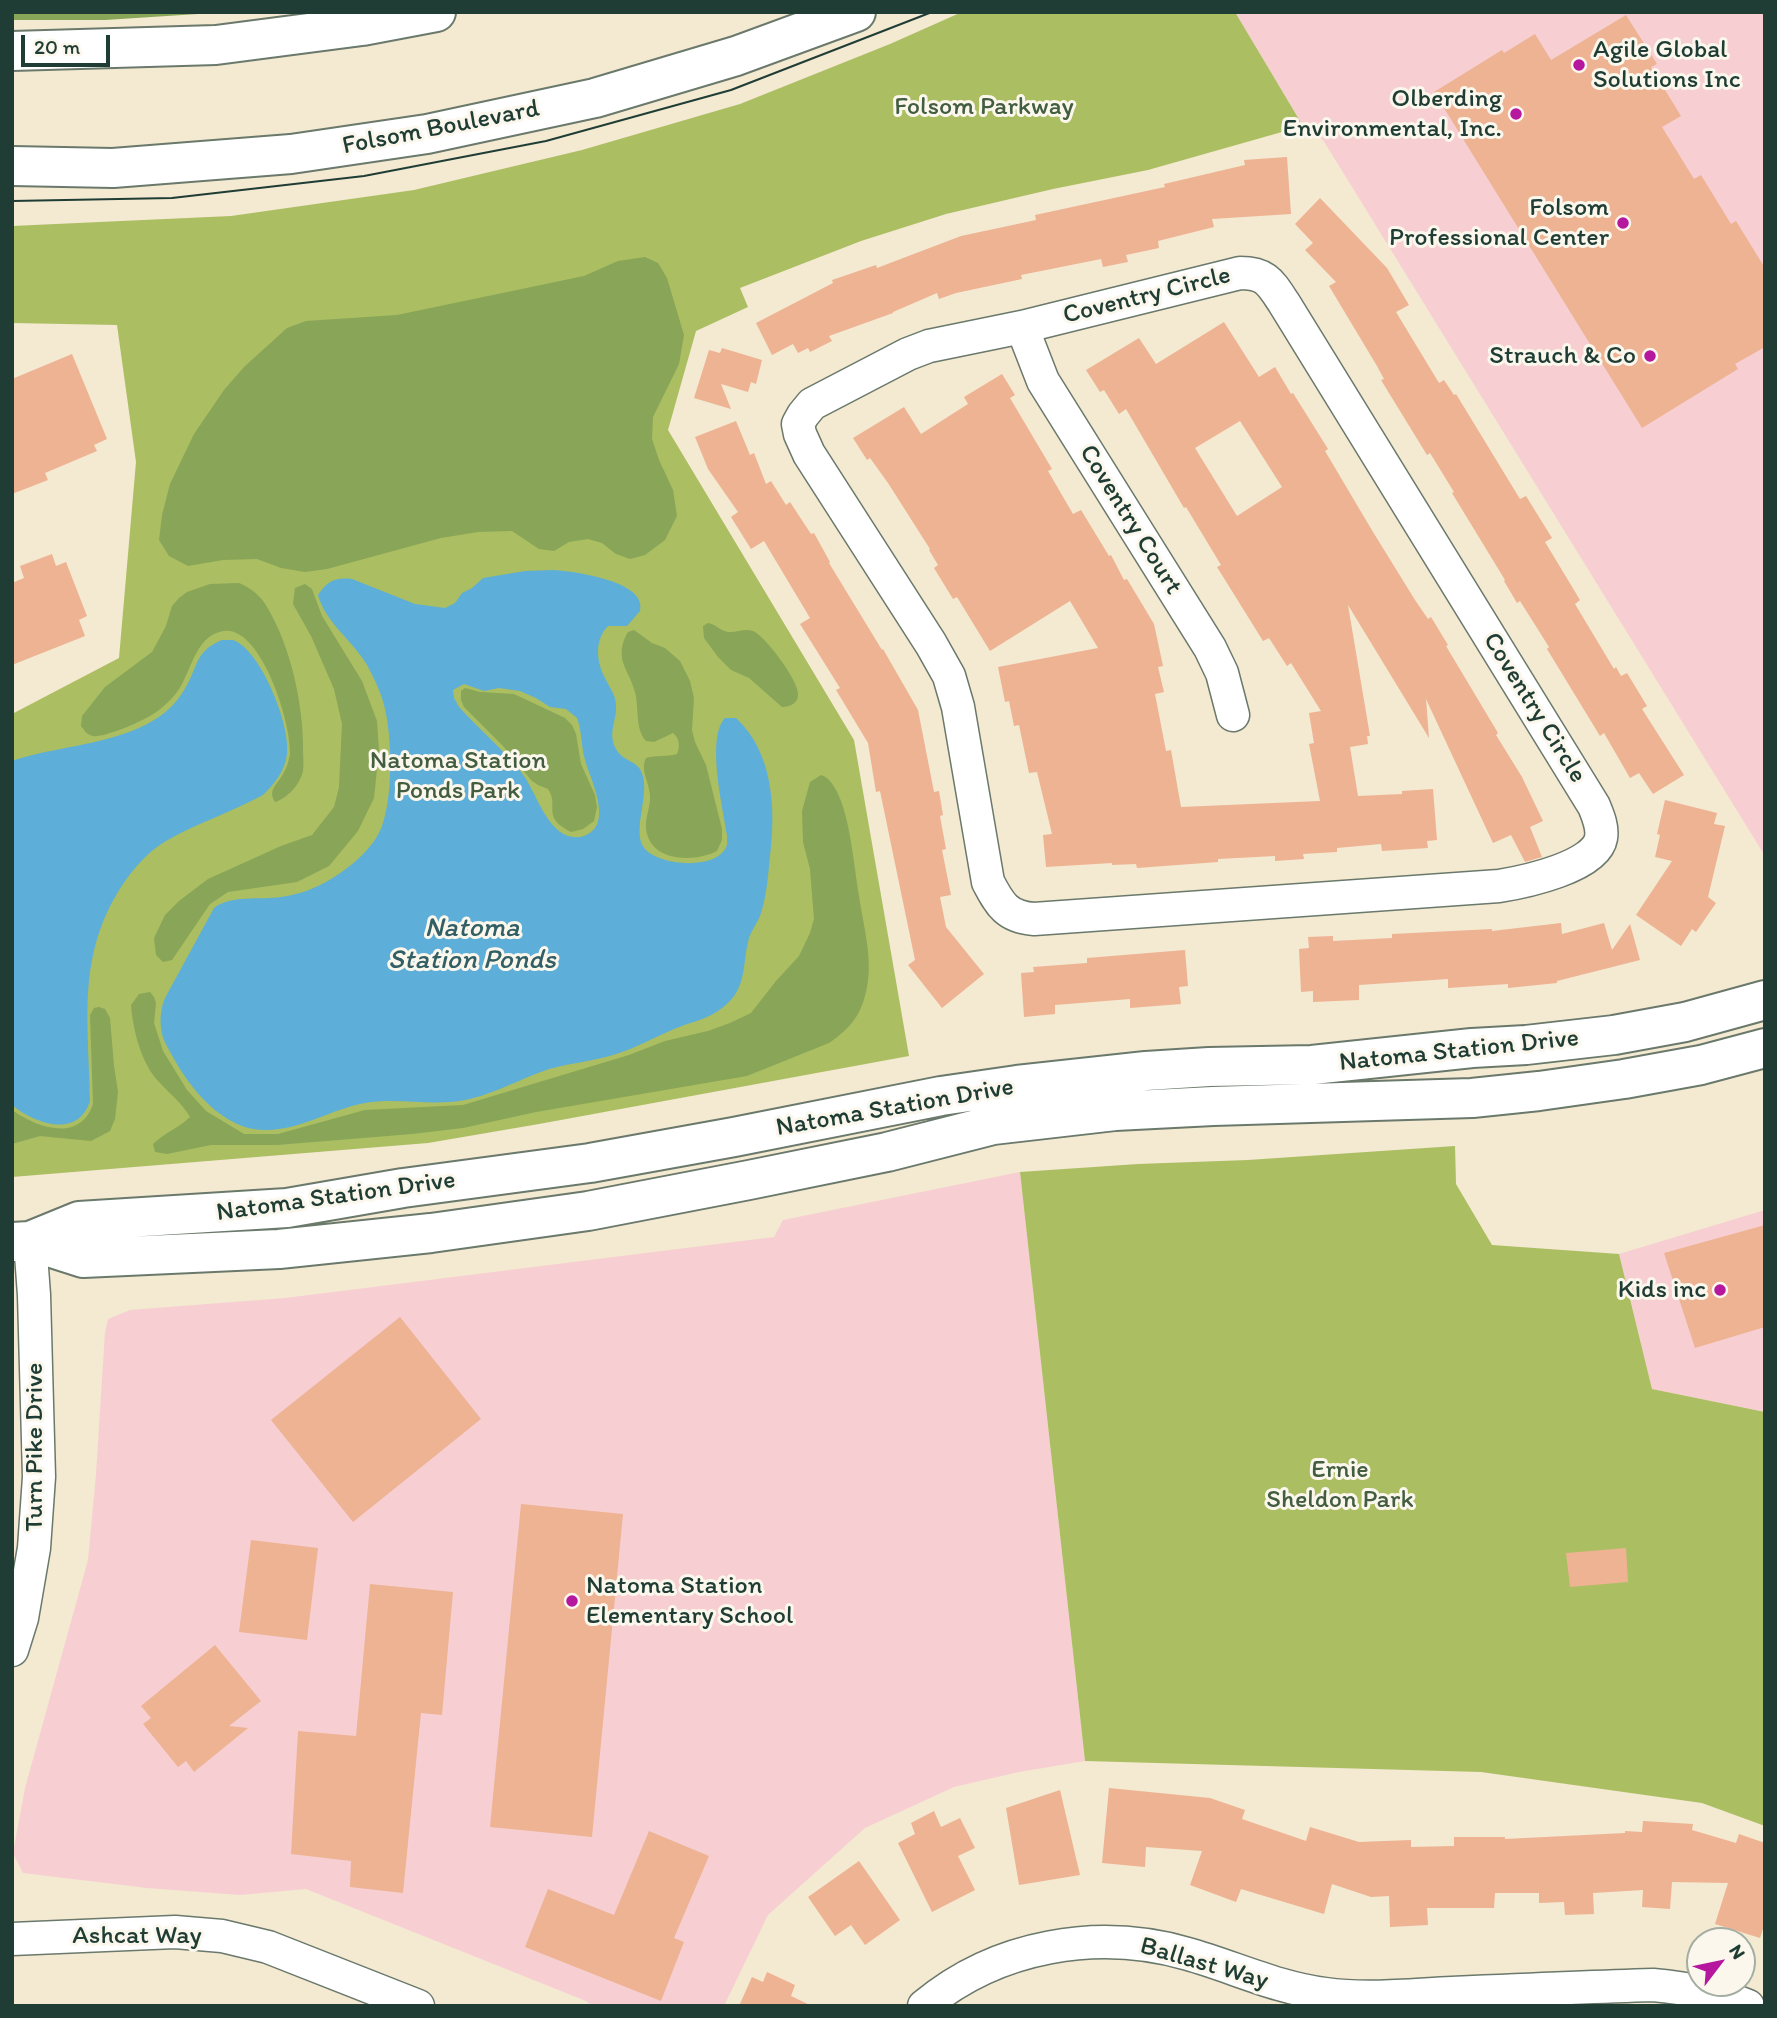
<!DOCTYPE html>
<html>
<head>
<meta charset="utf-8">
<style>
  body { margin:0 }
  #map { position:relative; width:1777px; height:2018px; overflow:hidden; background:#f4e9d1; font-family:Itim,sans-serif }
  canvas { display:block }
  .frame { position:absolute; inset:0; border:14px solid #1f3d34; pointer-events:none }
  .north { position:absolute; left:1686px; top:1927px; width:70px; height:70px; box-sizing:border-box; background:#fbf7ec; border:2px solid #a3ada2; border-radius:50%; rotate:58deg; font-size:19px; font-weight:700; line-height:28px; text-align:center; color:#1f3d34 }
  .north::after { content:''; display:block; margin:auto; width:24px; height:32px; background:#b5179e; clip-path:polygon(50% 0,100% 100%,50% 72%,0 100%) }
  .scale { position:absolute; left:21px; top:35px; width:89px; height:32px; box-sizing:border-box; border:4px solid #1f3d34; border-top:0; padding-left:9px; font-size:21px; line-height:24px; white-space:nowrap; color:#1f3d34; -webkit-text-stroke:5px #fbf7ec; paint-order:stroke }
</style>
</head>
<body>
<div id="map">
<canvas width="1777" height="2018"></canvas>
<div class="frame"></div>
<div class="north">N</div>
<div class="scale">20 m</div>
</div>
<script>
const ctx = document.querySelector('canvas').getContext('2d');
ctx.lineJoin = 'round';
function paint(path, color) { ctx.fillStyle = color; ctx.fill(path, 'evenodd'); }
function strokePath(path, color, width, dash) { ctx.strokeStyle = color; ctx.lineWidth = width; ctx.lineCap = dash ? 'butt' : 'round'; ctx.setLineDash(dash || []); ctx.stroke(path); }
function drawText(font, color, halo, rows, align = 'center') {
  ctx.font = font + ' Itim,sans-serif'; ctx.lineWidth = 6; ctx.setLineDash([]); ctx.textBaseline = 'middle'; ctx.strokeStyle = halo; ctx.fillStyle = color; for (const [text, x, y, turn = 0] of rows) {
    ctx.save(); ctx.translate(x, y); ctx.rotate((+turn || 0) * Math.PI / 180); ctx.textAlign = isNaN(turn) ? turn : align; if (halo) ctx.strokeText(text, 0, 0); ctx.fillText(text, 0, 0); ctx.restore();
  }
}
const built = new Path2D(`
  M1235,12H1765V856L1323,140L1303,126Z
  M1020,1172L1085,1761L1019,1772L954,1787L865,1828L768,1915L724,2006H592L586,2001L306,1889L240,1895L147,1888L23,1873L13,1853L25,1788L88,1560L96,1474L105,1332L108,1319L130,1310L285,1298L774,1237L783,1220Z
  M1765,1210V1412L1652,1389L1619,1254Z`);
const green = new Path2D(`
  M962,12H1235L1303,126L1148,170L1053,189L946,214L861,241L740,288L748,307L696,331L668,430L854,740L909,1056L539,1124L428,1143L12,1177V714L119,658L136,462L117,325L12,323V226L231,216L414,190L582,150L740,104L890,44Z
  M1455,1146L1456,1184L1492,1245L1619,1254L1652,1389L1765,1412V1826L1702,1803L1481,1772L1085,1761L1020,1172L1138,1164L1248,1160Z`);
const forest = new Path2D(`
  M12,12H229L105,20H12Z
  M645,257L658,263L667,278L684,335L679,364L653,417L652,439L659,460L673,490L677,516L665,540L645,555L630,559L616,554L602,543L588,539L569,542L554,551L539,549L512,531L478,532L441,538L327,569L305,572L281,568L257,559L223,560L188,566L169,556L159,540L162,515L170,484L194,434L224,390L244,367L287,328L306,321L397,315L584,276L618,261Z
  M239,583C251,588 261,596 267,607C291,647 303,704 303,749C303,756 304,764 303,771C300,784 288,798 275,802C267,790 278,784 283,774C287,768 289,760 290,754C292,725 261,624 223,631C192,637 192,677 173,697C167,704 156,713 148,717C138,723 103,738 93,736C87,735 84,730 81,726L82,716L105,687L152,652L166,626L172,606L179,598L187,592L210,584Z
  M305,584L312,589L322,616L362,681L377,721L379,750L374,798L358,831L329,866L297,882L228,892L210,904L172,960L163,962L156,955L154,938L165,915L179,901L208,879L281,846L312,835L334,807L339,787L342,724L334,689L311,636L293,604L295,588Z
  M708,623C716,624 720,631 728,632C738,633 745,627 755,632C767,639 799,681 798,695C798,703 790,707 782,707L749,678L731,670L718,657L704,638L703,626Z
  M634,630L652,643L665,648L680,661L690,681L694,698L692,730L695,742L706,765L722,829V840L717,851C694,863 649,862 646,828C645,817 651,806 650,795C649,782 640,770 646,758C657,755 667,757 677,754C680,747 680,738 673,733L654,742L646,741C634,728 640,705 634,689C631,678 624,669 622,658C621,648 623,640 628,632Z
  M465,688L480,692L514,694L565,718L572,725L576,734L581,764L595,795L597,807L594,821L583,829L571,832C540,816 560,807 548,789L538,785L532,781L503,746L464,707L461,700V691Z
  M821,775C828,777 832,783 836,790C850,815 854,866 859,896C863,924 873,958 867,987C862,1014 851,1028 829,1043L747,1076L536,1112L463,1128L412,1134L277,1145H211L167,1154L155,1152L153,1144C164,1133 179,1128 190,1117C182,1103 171,1095 160,1083C141,1064 133,1030 131,1005L139,994L150,992L154,997L156,1003L154,1023L163,1051L187,1090L206,1111L244,1134H278L365,1110L463,1105L629,1055L665,1041L708,1031L730,1023L751,1013L776,981L799,956L810,933L814,919L810,869L803,842L802,811L810,782Z
  M99,1007L105,1009L110,1018L114,1066L118,1092L115,1119L110,1131L91,1141L40,1136L12,1144V1110C37,1128 80,1143 93,1104L90,1015L94,1008Z`);
const water = new Path2D(`
  M552,570C573,571 648,581 640,611L627,626H608C595,639 596,660 604,676C608,685 616,695 616,705C617,720 608,732 615,747C622,762 636,760 641,771C652,793 630,832 645,849C660,866 718,871 727,845C727,845 727,835 727,835C723,808 706,738 725,718H736C773,752 776,808 770,856C768,875 767,894 761,913C758,923 750,931 748,942C743,963 746,984 730,1001C712,1019 696,1020 674,1029C655,1037 636,1048 616,1054C594,1061 571,1063 549,1069C516,1080 485,1100 449,1102C421,1104 393,1098 365,1103C331,1109 299,1131 264,1130C224,1130 190,1089 173,1057C168,1048 162,1039 161,1028C160,1017 161,1008 165,998L214,908C229,895 262,900 281,897C298,895 317,888 331,879C351,867 374,848 382,826C393,796 392,739 385,709C382,694 374,678 367,665C353,641 325,622 318,595C327,581 336,577 352,579L415,604L445,608L455,603L462,593L472,588L483,578L525,571ZM464,684L484,691L499,688L520,691L536,698L550,707L566,709L577,718C582,731 581,746 585,760C590,779 615,825 584,836C575,839 565,836 559,831C541,816 535,790 521,772C503,749 479,729 459,707L454,698L453,690Z
  M222,640C224,640 232,640 233,640C261,650 291,726 287,754C285,771 275,783 263,795C232,812 197,823 166,841C147,852 133,869 121,887C76,958 89,1022 90,1101C78,1139 35,1124 12,1105V761C55,746 114,745 154,720C168,712 179,700 187,685C199,663 196,651 222,640Z`);
const building = new Path2D(`
  M1626,15L1657,64L1651,67L1681,116L1662,127L1694,179L1701,175L1731,224L1736,221L1765,268V347L1735,364L1738,369L1642,428L1434,92L1502,50L1504,53L1535,34L1551,60Z
  M1287,157L1291,214L1212,219L1214,227L1158,241L1159,248L1126,255L1128,262L1103,267L1101,259L1021,275L1022,279L956,293L939,299L937,293L893,312V313L829,336L832,341L810,352L808,348L798,353L793,344L772,355L756,323L833,283L832,280L876,265L877,268L961,236L1036,220L1035,215L1165,187L1164,184L1245,165L1244,160Z
  M1320,198L1387,268L1409,305L1396,312L1439,383L1444,380L1454,395L1456,394L1520,499L1526,496L1552,538L1545,542L1580,600L1575,604L1614,669L1616,667L1621,676L1627,673L1647,706L1642,709L1684,775L1653,794L1639,773L1630,778L1604,733L1600,736L1547,649L1549,647L1520,601L1517,603L1504,581L1505,580L1452,493L1454,492L1430,453L1427,455L1381,380L1384,379L1377,366L1329,286L1336,282L1305,250L1313,243L1295,224Z
  M1224,322L1259,377L1275,367L1291,394L1293,393L1328,449L1325,451L1373,532L1415,600L1428,619L1431,617L1448,645L1446,646L1498,733L1496,735L1522,777L1543,821L1530,827L1542,857L1525,862L1511,835L1493,843L1426,699L1429,738L1348,605L1370,736H1367L1368,744L1350,747L1358,796L1402,794V791L1433,789L1437,840L1427,841L1428,848L1382,851L1381,844L1337,848V852L1303,854L1304,859L1275,861V856L1218,859V862L1137,868L1136,864L1112,865V863L1046,867L1043,835L1052,834L1037,772L1029,773L1019,725L1014,726L1009,701L1005,702L998,667L1098,648L1070,601L990,651L957,597L953,599L934,568L938,565L929,550L930,549L888,483L870,458L867,460L853,438L904,407L921,434L968,404L964,397L1002,374L1015,395L1010,398L1052,469L1048,471L1073,514L1081,510L1109,556L1111,555L1124,580L1127,579L1154,624L1163,666L1158,667L1164,692L1155,694L1166,751L1171,750L1181,807L1320,801L1309,744L1314,743L1309,713L1321,711L1291,663L1287,666L1269,638L1263,641L1217,567L1221,565L1186,507L1184,508L1126,409L1119,414L1104,390L1100,392L1086,370L1139,338L1156,364ZM1240,421L1282,487L1237,516L1195,448Z
  M722,348L762,360L756,384L751,382L748,392L721,384L731,409L694,398L709,350L720,353Z
  M72,354L107,439L94,445L97,451L45,473L48,480L12,494V379Z
  M736,421L750,455L754,453L766,484L771,481L786,505L790,502L811,534L814,533L830,562L829,563L882,650L883,649L918,710L934,792L939,791L943,815L940,816L946,849L942,850L951,895L940,897L946,927L984,974L942,1008L908,965L915,960L880,791L876,792L868,743L836,690L840,688L800,624L810,618L764,541L751,549L731,517L738,512L708,469L695,437Z
  M52,554L56,566L66,562L87,616L79,620L85,636L12,665V583L24,578L20,566Z
  M1665,800L1717,813L1714,824L1725,826L1708,897L1716,903L1696,932L1692,929L1681,946L1636,915L1672,861L1655,857L1660,835L1657,834Z
  M1561,923L1562,934L1604,923L1612,950L1630,924L1640,960L1557,981V983L1508,988V984L1448,988V979L1359,985V1000L1313,1002V991L1301,992L1299,949L1309,948L1308,937L1333,936V941L1392,938V934L1492,929V931Z
  M1185,950L1188,986L1179,987L1181,1004L1130,1008V999L1055,1005V1014L1024,1017L1021,973L1034,972L1033,967L1087,963V958Z
  M1765,1225V1327L1695,1348L1664,1253Z
  M400,1317L481,1419L353,1522L271,1420Z
  M521,1504L623,1514L592,1837L490,1827Z
  M251,1540L318,1548L307,1640L239,1632Z
  M1626,1548L1628,1582L1570,1587L1566,1553Z
  M370,1584L453,1592L442,1715L421,1713L403,1893L350,1887L351,1861L291,1854L298,1731L356,1736Z
  M215,1645L261,1701L229,1726L248,1728L194,1772L186,1761L178,1767L143,1724L151,1718L141,1706Z
  M1109,1788L1210,1798L1245,1810L1242,1819L1306,1841L1310,1827L1359,1842L1411,1840V1847L1454,1846V1837H1505V1839L1625,1833V1831L1642,1832L1643,1821L1693,1824L1692,1830L1736,1843L1739,1834L1765,1843V1923L1760,1938L1715,1924L1728,1883L1672,1882L1670,1909L1642,1907L1643,1890L1593,1893L1594,1914L1565,1915L1564,1902L1539,1903V1893H1495L1494,1908H1427L1428,1925L1390,1927L1389,1896L1371,1897L1332,1884L1324,1914L1241,1889L1236,1902L1190,1885L1202,1851L1146,1847L1145,1867L1102,1863Z
  M1060,1790L1080,1875L1019,1885L1006,1808Z
  M934,1811L941,1827L960,1818L975,1848L958,1856L975,1890L932,1912L898,1843L915,1834L911,1823Z
  M649,1831L709,1856L674,1938L684,1942L661,2001L525,1947L548,1889L614,1915Z
  M859,1861L900,1920L865,1945L851,1925L835,1936L808,1897Z
  M767,1972L795,1985L791,1996L812,2006H739L752,1977L763,1982Z`);
const street = new Path2D(`
  M1240,273C1266,273 1270,282 1284,303L1594,806C1598,816 1603,827 1601,838C1596,867 1524,882 1499,886L1034,919C1007,917 1000,905 988,882L958,707L949,676L931,644L809,454L800,434L798,424L803,415L812,404L908,354L929,346L1022,327Z
  M1022,327L1043,381L1210,648L1222,673L1233,715
  M12,1650L22,1618L34,1548L39,1477L34,1295L30,1241
  M12,1939L175,1932L222,1936L268,1947L418,2006
  M924,2006C997,1945 1098,1928 1188,1954C1234,1967 1277,1988 1325,1994C1367,2000 1410,1995 1452,1993C1519,1990 1586,1987 1653,1985C1686,1988 1717,1993 1748,2006`);
const secondary = new Path2D(`
  M30,1241L83,1258L279,1249L431,1233L588,1211L749,1180L887,1152L993,1125L1115,1111L1213,1106L1472,1098L1539,1091L1624,1079L1701,1065L1765,1048
  M12,1242L30,1241L79,1221L287,1208L403,1188L590,1163L734,1137L941,1096L1017,1085L1146,1071L1209,1067L1312,1065L1472,1048L1526,1045L1614,1035L1685,1022L1765,1000`);
const primary = new Path2D(`
  M12,51L216,45L362,26L436,12
  M12,166L113,168L291,154L427,134L595,98L736,56L856,12`);
const tram = new Path2D(`
  M12,201L172,198L364,176L546,141L731,90L932,12`);
const markers = [
  [1579,65,7,"#b5179e"],
  [1516,114,7,"#b5179e"],
  [1623,223,7,"#b5179e"],
  [1650,356,7,"#b5179e"],
  [1720,1290,7,"#b5179e"],
  [572,1601,7,"#b5179e"]
];
const poiNames = [
  ["Agile Global",1593,50,"left"],
  ["Solutions Inc",1593,80,"left"],
  ["Olberding",1502,99],
  ["Environmental, Inc.",1502,129],
  ["Folsom",1609,208],
  ["Professional Center",1609,238],
  ["Strauch & Co",1636,356],
  ["Kids inc",1706,1290],
  ["Natoma Station",586,1586,"left"],
  ["Elementary School",586,1616,"left"]
];
const parkNames = [
  ["Folsom Parkway",984,107],
  ["Natoma Station",458,761],
  ["Ponds Park",458,791],
  ["Ernie",1340,1470],
  ["Sheldon Park",1340,1500]
];
const streetNames = [
  ["Folsom Boulevard",441,128,-11],
  ["Coventry Circle",1147,296,-14],
  ["Coventry Court",1130,520,58],
  ["Coventry Circle",1534,708,58],
  ["Natoma Station Drive",1459,1051,-6],
  ["Natoma Station Drive",895,1108,-10],
  ["Natoma Station Drive",336,1197,-8],
  ["Turn Pike Drive",35,1447,-90],
  ["Ashcat Way",137,1936],
  ["Ballast Way",1204,1964,16]
];
const waterNames = [
  ["Natoma",472,929],
  ["Station Ponds",472,961]
];
paint(built, '#f7cfd2');
paint(green, '#abbe62');
paint(forest, '#88a558');
paint(water, '#5daed8');
paint(building, '#edb393');
strokePath(street, '#6a796b', 35);
strokePath(secondary, '#6a796b', 42);
strokePath(primary, '#6a796b', 42);
strokePath(street, '#fff', 32);
strokePath(secondary, '#fff', 38);
strokePath(primary, '#fff', 38);
strokePath(tram, '#1f3d34', 2);
for (const [x, y, r, color] of markers) { const dot = new Path2D(); dot.arc(x, y, r, 0, 2 * Math.PI); ctx.fillStyle = color; ctx.fill(dot); strokePath(dot, '#fbf7ec', 2.5); }
drawText('26px', '#1f3d34', '#fbf7ec', poiNames, 'right');
drawText('26px', '#425d40', '#fbf7ec', parkNames);
drawText('26px', '#1f3d34', '#fbf7ec', streetNames);
drawText('italic 28px', '#325f65', '#fbf7ec', waterNames);
</script>
</body>
</html>
